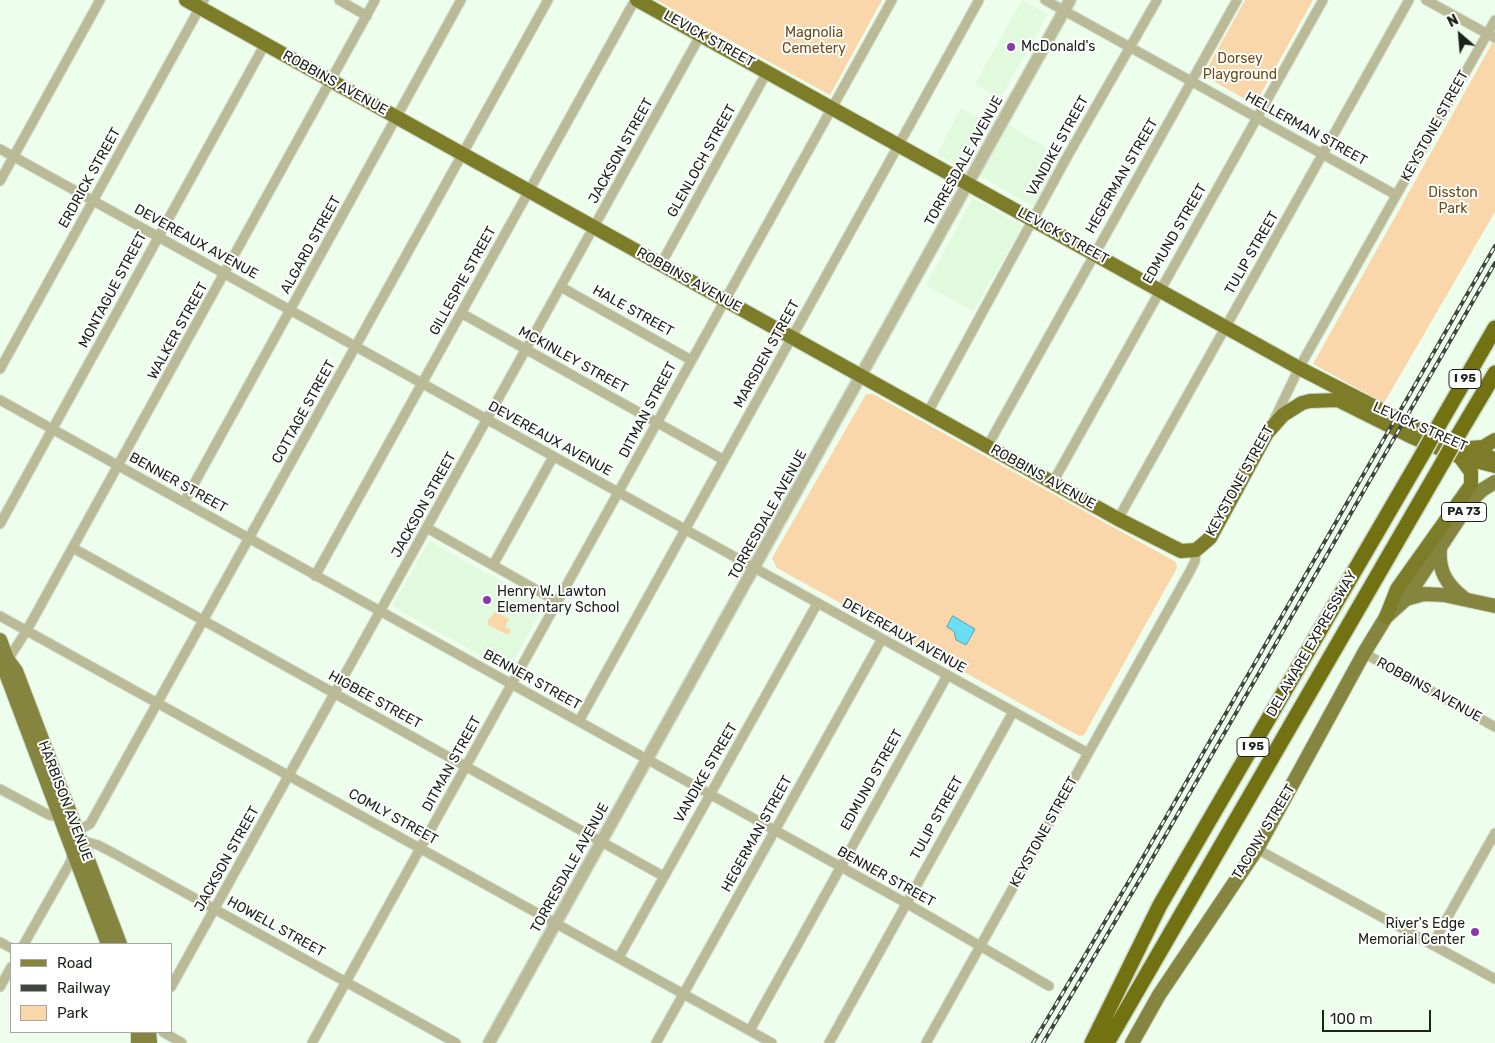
<!DOCTYPE html>
<html>
<head>
<meta charset="utf-8">
<style>
  body { margin:0 }
  #map { position:relative; width:1495px; height:1043px; overflow:hidden; background:#eefeec; font-family:Rubik,sans-serif }
  canvas { display:block }
  .legend { position:absolute; left:10px; top:943px; width:162px; height:90px; box-sizing:border-box; background:#fff; border:1px solid #a4a7a3; margin:0; padding:6px 9px; list-style:none; font-size:15px; color:#1b221a }
  .legend li { display:flex; align-items:center; gap:10px; height:25px }
  .legend b { width:25px; border:1px solid #a4a7a3 }
  .north { position:absolute; left:1435px; top:10px; width:50px; height:50px; -webkit-text-stroke:4px #fff; paint-order:stroke; rotate:333deg; font-size:14px; font-weight:700; line-height:20px; text-align:center; color:#1b221a }
  .north::after { content:''; display:block; margin:auto; width:18px; height:22px; background:#1b221a; clip-path:polygon(50% 0,100% 100%,50% 72%,0 100%) }
  .scale { position:absolute; left:1322px; top:1010px; width:109px; height:22px; box-sizing:border-box; border:2px solid #1b221a; border-top:0; padding-left:6px; font-size:15px; line-height:18px; white-space:nowrap; color:#1b221a; -webkit-text-stroke:4px #fff; paint-order:stroke }
</style>
</head>
<body>
<div id="map">
<canvas width="1495" height="1043"></canvas>
<ul class="legend">
<li><b style="height:6px;background:#86853f"></b>Road</li>
<li><b style="height:6px;background:#3e463d"></b>Railway</li>
<li><b style="height:14px;background:#f9d7ab"></b>Park</li>
</ul>
<div class="north">N</div>
<div class="scale">100 m</div>
</div>
<script>
const ctx = document.querySelector('canvas').getContext('2d');
ctx.lineJoin = 'round';
function paint(path, color) { ctx.fillStyle = color; ctx.fill(path, 'evenodd'); }
function strokePath(path, color, width, dash) { ctx.strokeStyle = color; ctx.lineWidth = width; ctx.lineCap = dash ? 'butt' : 'round'; ctx.setLineDash(dash || []); ctx.stroke(path); }
function drawText(font, color, halo, rows, align = 'center') {
  ctx.font = font + ' Rubik,sans-serif'; ctx.lineWidth = 4; ctx.setLineDash([]); ctx.textBaseline = 'middle'; ctx.strokeStyle = halo; ctx.fillStyle = color; for (const [text, x, y, turn = 0] of rows) {
    ctx.save(); ctx.translate(x, y); ctx.rotate((+turn || 0) * Math.PI / 180); ctx.textAlign = isNaN(turn) ? turn : align; if (halo) ctx.strokeText(text, 0, 0); ctx.fillText(text, 0, 0); ctx.restore();
  }
}
const built = new Path2D(`
  M1022,0L1048,14L1000,99L975,84Z
  M961,108L986,122L962,168L937,154Z
  M1009,125L1063,158L1034,207L980,176Z
  M973,198L1023,226L973,311L926,285Z
  M429,541L544,605L508,671L392,606Z`);
const green = new Path2D(`
  M656,0H882L830,95Z
  M1245,0H1313L1257,101L1252,103L1206,77L1205,72Z
  M1495,38V212L1384,403L1313,364Z
  M866,394H873L1176,562L1177,568L1084,735L1079,736L777,568L772,558Z
  M495,612L509,619L505,627L511,630L508,635L488,625V620Z`);
const water = new Path2D(`
  M953,616L975,629L966,645L956,640L954,631L947,627Z`);
const minor = new Path2D(`
  M339,0L367,16
  M1045,0L1396,195
  M1426,0L1495,38
  M0,149L1088,753
  M0,181L100,0
  M661,264L767,72
  M561,287L691,360
  M461,313L724,460
  M0,369L204,0
  M0,400L906,903L1049,986
  M928,412L1067,157L1157,0
  M1274,420L1299,368L1495,20
  M988,445L1237,0
  M1053,482L1323,0
  M184,502L461,0
  M1118,519L1409,0
  M0,524L265,44
  M427,528L558,602
  M73,548L663,876
  M493,565L553,457
  M315,576L635,0
  M0,616L772,1043
  M1364,653L1495,727
  M0,672L27,630L375,0
  M579,721L979,0
  M0,789L49,815L60,818
  M77,831L90,824L548,0
  M80,840L98,845L117,855L456,1043
  M1257,849L1495,979
  M0,942L11,948
  M24,944L71,861L72,852
  M1432,945L1495,833
  M619,957L817,604
  M0,987L11,967
  M171,987L700,36
  M750,1030L947,676
  M163,1032L182,1043
  M312,1043L892,0
  M656,1043L882,639
  M829,1043L1013,712
  M926,1043L1189,573L1195,561L1196,550`);
const tertiary = new Path2D(`
  M489,1043L1070,0`);
const primary = new Path2D(`
  M1440,549C1438,571 1447,585 1464,598
  M1406,599L1470,502L1482,490L1495,482
  M0,640L7,659V676L108,944
  M7,659L16,671L120,944
  M138,1032V1043
  M149,1032L150,1043
  M1132,1043L1159,995L1257,849L1364,653L1386,617L1406,599L1424,594L1444,595L1495,606`);
const trunk = new Path2D(`
  M186,0L1118,519L1181,551L1196,550L1210,538L1267,433L1283,415L1302,403L1310,401L1338,400L1412,437L1460,457L1495,466
  M637,0L1299,368L1418,429L1490,457
  M1470,448L1483,447L1495,440
  M1386,617L1397,589L1471,485V472L1460,457`);
const motorway = new Path2D(`
  M1436,430L1495,328
  M1457,437L1495,373
  M1092,1043L1160,905L1422,455
  M1107,1043L1443,462`);
const rail = new Path2D(`
  M1033,1043L1138,866L1495,246
  M1043,1043L1145,871L1495,263`);
const motorwayBridge = new Path2D(`
  M1422,455L1436,430
  M1443,462L1457,437`);
const markers = [
  [1011,47,5,"#863aab"],
  [487,600,5,"#863aab"],
  [1475,932,5,"#863aab"]
];
const shields = [
  [1465,379,32],
  [1464,512,45],
  [1253,747,32]
];
const shieldNames = [
  ["I 95",1465,379],
  ["PA 73",1464,512],
  ["I 95",1253,747]
];
const parkNames = [
  ["Magnolia",814,33],
  ["Cemetery",814,49],
  ["Dorsey",1240,59],
  ["Playground",1240,75],
  ["Disston",1453,193],
  ["Park",1453,209]
];
const streetNames = [
  ["LEVICK STREET",709,39,29],
  ["ROBBINS AVENUE",335,83,29],
  ["KEYSTONE STREET",1435,126,-61],
  ["HELLERMAN STREET",1306,129,29],
  ["VANDIKE STREET",1058,146,-61],
  ["JACKSON STREET",621,151,-61],
  ["GLENLOCH STREET",702,161,-61],
  ["TORRESDALE AVENUE",964,161,-61],
  ["HEGERMAN STREET",1122,176,-60],
  ["ERDRICK STREET",90,178,-61],
  ["EDMUND STREET",1175,234,-60],
  ["LEVICK STREET",1063,236,29],
  ["DEVEREAUX AVENUE",196,242,29],
  ["ALGARD STREET",311,245,-61],
  ["TULIP STREET",1252,253,-60],
  ["ROBBINS AVENUE",689,280,29],
  ["GILLESPIE STREET",463,281,-61],
  ["MONTAGUE STREET",113,290,-62],
  ["HALE STREET",633,311,29],
  ["WALKER STREET",178,331,-61],
  ["MARSDEN STREET",767,354,-61],
  ["MCKINLEY STREET",573,360,29],
  ["DITMAN STREET",648,410,-62],
  ["COTTAGE STREET",304,412,-61],
  ["LEVICK STREET",1420,427,24],
  ["DEVEREAUX AVENUE",550,439,29],
  ["ROBBINS AVENUE",1043,477,29],
  ["KEYSTONE STREET",1240,481,-61],
  ["BENNER STREET",178,483,29],
  ["JACKSON STREET",424,505,-61],
  ["TORRESDALE AVENUE",768,515,-61],
  ["DEVEREAUX AVENUE",904,636,29],
  ["DELAWARE EXPRESSWAY",1312,644,-60],
  ["BENNER STREET",532,680,29],
  ["ROBBINS AVENUE",1429,690,29],
  ["HIGBEE STREET",375,700,29],
  ["DITMAN STREET",452,764,-61],
  ["VANDIKE STREET",706,773,-60],
  ["EDMUND STREET",872,780,-61],
  ["HARBISON AVENUE",65,801,69],
  ["COMLY STREET",393,817,29],
  ["TULIP STREET",937,818,-61],
  ["KEYSTONE STREET",1044,832,-61],
  ["TACONY STREET",1264,832,-59],
  ["HEGERMAN STREET",757,834,-61],
  ["JACKSON STREET",227,859,-61],
  ["TORRESDALE AVENUE",570,868,-61],
  ["BENNER STREET",886,877,29],
  ["HOWELL STREET",276,927,29]
];
const poiNames = [
  ["McDonald's",1021,47],
  ["Henry W. Lawton",497,592],
  ["Elementary School",497,608],
  ["River's Edge",1465,924,"right"],
  ["Memorial Center",1465,940,"right"]
];
paint(built, '#e1fade');
paint(green, '#f9d7ab');
paint(water, '#6adff4');
strokePath(water, '#52a6b3', 1);
strokePath(minor, '#ccdbca', 11);
strokePath(tertiary, '#ccdbca', 14);
strokePath(primary, '#ccdbca', 16);
strokePath(trunk, '#ccdbca', 16);
strokePath(motorway, '#ccdbca', 18);
strokePath(minor, '#baba96', 9);
strokePath(tertiary, '#baba96', 11);
strokePath(primary, '#86853f', 14);
strokePath(trunk, '#7c7c29', 14);
strokePath(motorway, '#737213', 15);
strokePath(rail, '#3e463d', 4);
strokePath(rail, '#fff', 2, [5.5]);
strokePath(motorwayBridge, '#ccdbca', 18, []);
strokePath(motorwayBridge, '#737213', 15);
for (const [x, y, r, color] of markers) { const dot = new Path2D(); dot.arc(x, y, r, 0, 2 * Math.PI); ctx.fillStyle = color; ctx.fill(dot); strokePath(dot, '#fff', 2); }
for (const [x, y, w] of shields) { const box = new Path2D(); box.roundRect(x - w / 2, y - 9.5, w, 19, 4); ctx.fillStyle = '#fff'; ctx.fill(box); strokePath(box, '#1b221a', 1); }
drawText('bold 12px', '#1b221a', null, shieldNames);
drawText('14px', '#6f4c15', '#fff', parkNames);
drawText('14px', '#1b221a', '#fff', streetNames);
drawText('14px', '#1b221a', '#fff', poiNames, 'left');
</script>
</body>
</html>
